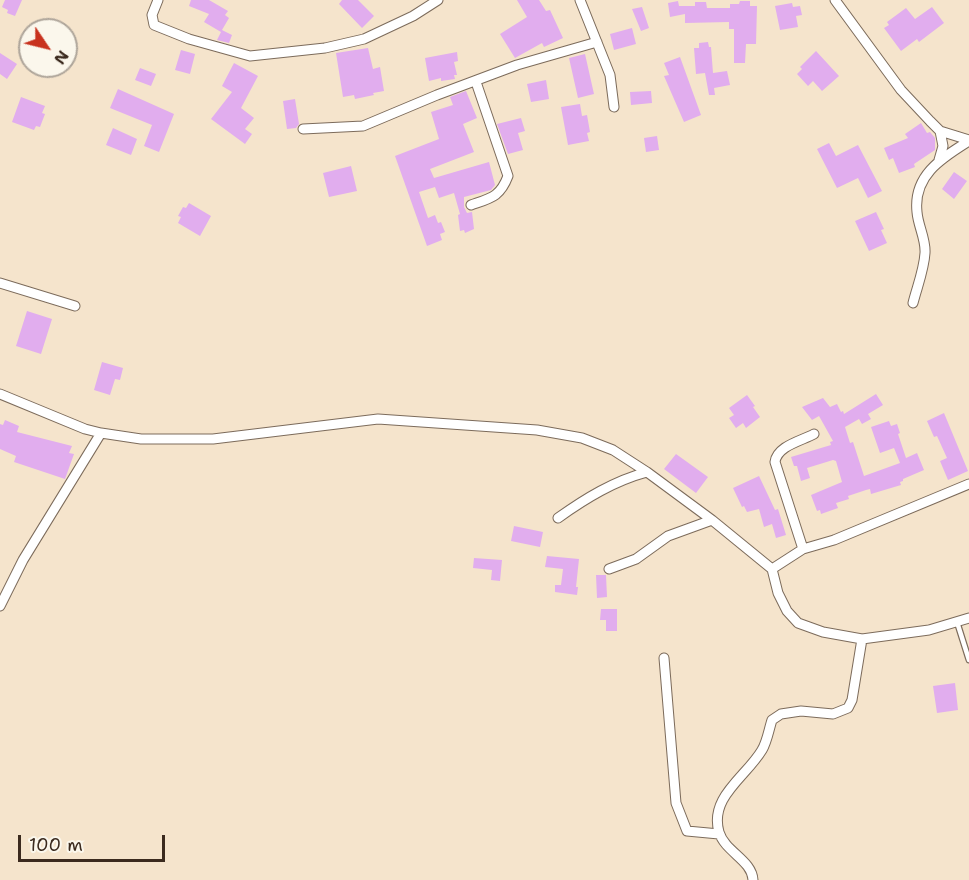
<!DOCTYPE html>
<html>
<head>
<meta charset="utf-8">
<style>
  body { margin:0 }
  #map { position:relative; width:969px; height:880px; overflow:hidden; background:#f5e4cc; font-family:"Shantell Sans",sans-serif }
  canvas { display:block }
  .north { position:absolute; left:18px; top:18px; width:60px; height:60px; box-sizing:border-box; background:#fbf7ec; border:2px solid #aea59a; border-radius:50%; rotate:125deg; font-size:16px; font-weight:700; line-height:24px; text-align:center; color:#3b2a1e }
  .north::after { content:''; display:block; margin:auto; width:21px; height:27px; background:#c8321e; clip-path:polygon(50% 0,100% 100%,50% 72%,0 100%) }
  .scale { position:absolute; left:18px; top:835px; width:147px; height:27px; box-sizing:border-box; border:3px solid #3b2a1e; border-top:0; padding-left:8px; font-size:18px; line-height:21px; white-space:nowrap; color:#3b2a1e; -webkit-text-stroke:4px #fbf7ec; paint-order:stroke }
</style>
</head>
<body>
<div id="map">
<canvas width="969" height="880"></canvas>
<div class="north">N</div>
<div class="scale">100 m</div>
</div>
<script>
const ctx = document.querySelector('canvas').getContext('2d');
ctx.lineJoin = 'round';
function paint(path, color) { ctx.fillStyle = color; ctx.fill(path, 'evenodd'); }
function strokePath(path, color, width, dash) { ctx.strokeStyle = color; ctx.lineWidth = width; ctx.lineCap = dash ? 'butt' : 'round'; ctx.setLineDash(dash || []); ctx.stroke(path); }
const building = new Path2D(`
  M5,0H22L15,16L7,13L8,10L2,7Z
  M191,0H209L228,11L225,15L229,18L222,30L232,35L229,43L217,40L221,32L204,22L209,14L189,6Z
  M342,0H358L374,16L362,28L339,4Z
  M517,0H539L546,11L550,10L563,38L544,47L542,43L515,58L500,34L527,17Z
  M678,1L679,6H695V2H706L707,8H730V4H739L740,1H750V6H757L756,44H746L745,63H734V29H729V22L685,23V14L670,17L668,3Z
  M792,3L793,7L800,6L802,15L796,16L798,27L780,30L775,6Z
  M642,7L649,28L641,31L632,9Z
  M932,7L944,23L919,42L917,39L901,51L884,28L889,25L887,22L906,8L915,19Z
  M632,28L636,44L614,50L610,34Z
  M708,42L709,47H711L713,73L727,71L730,85L714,88L715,95H709L705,73L696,74L694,48H699V43Z
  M368,48L373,69L380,67L384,91L373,93L374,95L355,99L354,95L343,97L336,53Z
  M181,50L195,54L190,74L175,70Z
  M816,51L839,76L822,91L813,81L808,86L797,74L802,69L800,67Z
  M457,52L458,61L454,62L457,75H454L455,79L441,81V78L429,81L425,58Z
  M0,53L17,64L7,79L0,74Z
  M585,54L594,94L578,98L569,58Z
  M680,57L701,115L684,122L664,76L669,75L664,63Z
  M234,63L258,76L241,108L254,118L245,129L252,134L245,144L211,119L232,92L222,86Z
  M140,68L156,74L151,86L135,80Z
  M546,80L549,99L531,102L527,84Z
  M118,89L174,114L159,152L144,146L152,125L110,108Z
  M466,91L477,118L463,124L474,152L430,169L434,178L489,162L495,185L491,190L464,197V207L467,213L472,212L474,229L465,233L464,230L460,231L458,215L460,214L454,193L439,198L435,187L419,192L428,218L435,215L438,223L441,222L445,232L440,234L442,240L427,246L395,156L439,139L431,112L453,105L450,97Z
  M651,91L652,103L631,105L630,92Z
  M21,97L45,106L42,113L45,114L40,127L36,126L34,130L12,122Z
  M295,99L299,124L296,128L287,129L283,101Z
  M580,104L582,116L587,115L590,132L587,133L589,141L568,145L561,107Z
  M521,118L525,131L518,133L523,150L508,154L497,124Z
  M921,123L927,133L930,132L935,138V150L914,164L915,167L899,173L893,158L889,160L884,148L908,138L905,134Z
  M113,128L137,139L131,155L106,145Z
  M657,136L659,150L646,152L644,138Z
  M829,143L836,156L858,145L882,191L868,198L858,178L837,188L817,149Z
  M351,166L357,191L329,197L323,173Z
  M954,172L967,181L954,199L942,189Z
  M189,203L211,216L200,236L178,223L181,217L178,216L183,207L186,208Z
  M876,212L884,229L881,230L887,243L869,251L855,221Z
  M27,311L52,319L41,354L16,346Z
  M102,362L123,368L120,380L115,379L110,395L94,390Z
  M876,394L883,405L868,414L871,419L862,424L859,419L845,427L850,443L853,442L864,476L900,463L894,448L880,453L871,427L889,421L891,426L897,424L900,433L898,434L906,458L917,453L924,470L903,479V481L900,482L901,485L871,494L870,489L866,490L848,496L849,499L836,503L838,508L821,514L820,510L817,511L811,495L842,482L836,461L833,460L807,468L810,478L801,481L797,466H794L791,457L831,445L830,442L833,441L819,416L812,420L802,407L823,398L830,407L837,404L841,412L843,411L844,414Z
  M747,395L755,406L753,407L760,417L746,428L743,423L736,428L729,418L734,415L729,408Z
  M944,413L968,471L948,480L940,461L947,458L937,436L934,437L927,421Z
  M5,420L19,426L17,432L72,446L69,453L74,454L65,479L14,462L16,456L0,449V424L3,425Z
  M676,454L708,477L696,493L664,469Z
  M759,476L775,510L778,509L786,535L776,538L772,524L764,527L759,509L747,512L744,506L742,507L733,488Z
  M514,526L543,532L540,547L511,541Z
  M547,556L579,559L576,587H578L577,595L555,592V585H561L563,569L545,567Z
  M474,558L502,560L500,581L491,580L492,570L473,568Z
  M596,575H606L607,597L597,598Z
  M601,609H617V631H606V620H600Z
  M955,683L958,710L937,713L933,686Z`);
const lane = new Path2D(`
  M957,622L969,660`);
const street = new Path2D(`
  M158,0L152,15L154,25L189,39L250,56L325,48L364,39L413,16L438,0
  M580,0L610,75L614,107
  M835,0L901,90L930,121L940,131L969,140
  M303,129L363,126L437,95L517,65L597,42
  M939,160L943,146L940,131
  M471,205C491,198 500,197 508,176L476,82
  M0,283L75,306
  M913,303C917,287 924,270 925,253C926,239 918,226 917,212C913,175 942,158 969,141
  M0,394L85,429L101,433L23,560L0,606
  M101,433L141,439H213L378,419L537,430L582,438L613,450L647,472
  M558,518C586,498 614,481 647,472L712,520L772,569L778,593L787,611L798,623L823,632L862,639L929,630L969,618
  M803,549L775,462C777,446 801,441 814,434
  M609,569L636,559L668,536L712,520
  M772,569L803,549L834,540L969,484
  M664,658L676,803L687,831L719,834
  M753,880C752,860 725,852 719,832C709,797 746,777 762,750C767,742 769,729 772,720L781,714L801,711L833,714L848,708L852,700L862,639`);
paint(building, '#e1adee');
strokePath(lane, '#7c6b5b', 7);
strokePath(street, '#7c6b5b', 11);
strokePath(lane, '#fff', 4.5);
strokePath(street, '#fff', 9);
</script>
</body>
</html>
